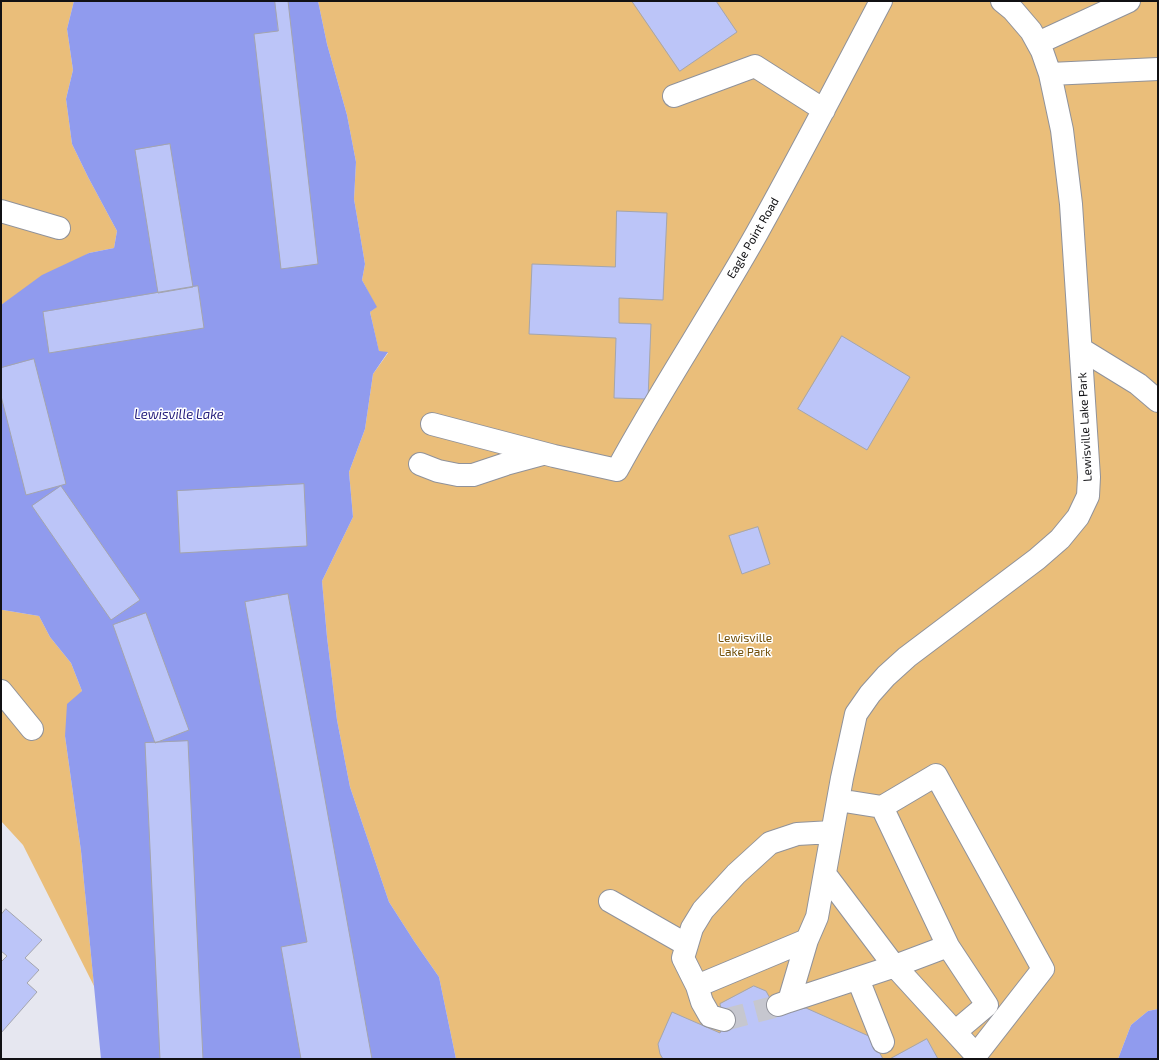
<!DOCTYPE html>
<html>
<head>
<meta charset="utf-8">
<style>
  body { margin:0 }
  #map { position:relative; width:1159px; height:1060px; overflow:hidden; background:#e6e7f0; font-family:"Exo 2",sans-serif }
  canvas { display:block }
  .frame { position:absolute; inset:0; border:2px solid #111114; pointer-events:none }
</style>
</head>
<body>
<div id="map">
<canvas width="1159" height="1060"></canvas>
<div class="frame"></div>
</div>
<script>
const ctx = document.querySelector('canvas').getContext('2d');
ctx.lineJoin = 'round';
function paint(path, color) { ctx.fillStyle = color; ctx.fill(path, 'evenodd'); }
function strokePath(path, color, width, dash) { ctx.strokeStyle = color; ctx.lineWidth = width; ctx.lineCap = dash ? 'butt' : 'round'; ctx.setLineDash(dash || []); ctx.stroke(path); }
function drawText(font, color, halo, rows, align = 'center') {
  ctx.font = font + ' "Exo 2",sans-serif'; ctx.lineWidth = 3; ctx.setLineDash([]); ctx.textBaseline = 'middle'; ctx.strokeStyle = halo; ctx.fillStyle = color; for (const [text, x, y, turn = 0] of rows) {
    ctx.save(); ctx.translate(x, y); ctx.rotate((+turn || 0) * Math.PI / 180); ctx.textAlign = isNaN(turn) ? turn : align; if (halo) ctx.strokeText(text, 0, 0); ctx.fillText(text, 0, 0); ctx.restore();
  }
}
const green = new Path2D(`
  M1,1H74L67,29L73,70L66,99L72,144L88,177L117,231L114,248L89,253L1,305Z
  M318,1H1158V1009L1148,1011L1131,1025L1118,1059H456L439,977L414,941L389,902L350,787L337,720L327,637L322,581L353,517L349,472L365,429L373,374L388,353L379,352L370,312L376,307L362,280L365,264L354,199L356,162L347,115L327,44Z
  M1,610H3L39,616L50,637L71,663L82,691L65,736L81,851L94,986L23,845L1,821Z`);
const water = new Path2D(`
  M74,1H318L327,44L347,115L356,162L354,199L365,264L362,280L377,307L370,312L379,351L388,352L373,374L365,429L349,472L353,517L322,581L327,637L337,720L350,787L389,902L414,941L439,977L456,1059H101L81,851L65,736L67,704L82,691L71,663L50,637L39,616L3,610H1V305L42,275L89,253L114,248L117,231L88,177L72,144L66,99L73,70L67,29Z
  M1158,1009V1059H1118L1131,1025L1148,1011Z`);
const building = new Path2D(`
  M275,1H288L318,264L281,269L254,34L278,31Z
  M632,1H716L737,32L680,71Z
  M170,144L193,287L158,293L135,150Z
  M617,211L667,213L663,300L619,298V323L651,324L648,399L614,398L616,338L529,334L532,264L615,267Z
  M198,286L204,328L49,353L43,312Z
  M842,336L910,377L867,450L798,409Z
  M34,359L66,484L26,495L1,396V368Z
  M304,484L307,546L180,553L177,491Z
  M61,486L140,600L111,620L32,506Z
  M758,527L770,564L742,574L729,536Z
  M288,594L372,1059H301L281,947L307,942L245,602Z
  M146,613L189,730L155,743L113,625Z
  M188,741L203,1059H160L145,743Z
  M6,909L42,940L25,958L39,970L27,983L37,992L1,1033V962L7,956L1,951V915Z
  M754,986L766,991L778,1013L806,1008L871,1037L883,1059H663L660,1054L658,1044L672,1012L720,1033L724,1023L720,1004Z
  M927,1039L938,1059H890Z`);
const minorTunnel = new Path2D(`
  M724,1020L774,1007`);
const minor = new Path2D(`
  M1038,43L1129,1
  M1050,74L1158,69
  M674,96L755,66L824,110
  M1,211L59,228
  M1081,349L1138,384L1158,401
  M432,424L554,456L617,470C661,389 712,313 757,233C800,156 840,79 881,1
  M420,464L438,471L458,475H473L506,464L543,454
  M1,691L32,729
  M838,800L882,807L948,946L987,1005L955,1032
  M832,832L797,834L770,843L736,874L703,910L692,928L683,958L697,986L807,940L817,917L842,778L856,714L870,694L886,676L907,657L1037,559L1060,539L1078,517L1088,496L1089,477L1071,204L1062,130L1050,74L1042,51L1031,31L1013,10L1002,1
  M825,874L892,963L976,1055L1043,969L936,775L882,807
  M610,901L687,945
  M858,979L883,1042
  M697,986L702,1002L710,1016L724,1020
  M789,1001L895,966L948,946
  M778,1005L789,1001L807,940`);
const streetNames = [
  ["Eagle Point Road",753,238,-60],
  ["Lewisville Lake Park",1085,427,-93]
];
const parkNames = [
  ["Lewisville",745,638],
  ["Lake Park",745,652]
];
const waterNames = [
  ["Lewisville Lake",179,415]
];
paint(green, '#eabe7a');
paint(water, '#909bee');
paint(building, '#bcc5f8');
strokePath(building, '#a4a5ad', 1);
strokePath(minorTunnel, '#c6c7cf', 22, [22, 11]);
strokePath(minor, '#90929a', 24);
strokePath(minor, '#fff', 22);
drawText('12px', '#111114', '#fff', streetNames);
drawText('12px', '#714e07', '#fff', parkNames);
drawText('italic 13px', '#27207e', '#fff', waterNames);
</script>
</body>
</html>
